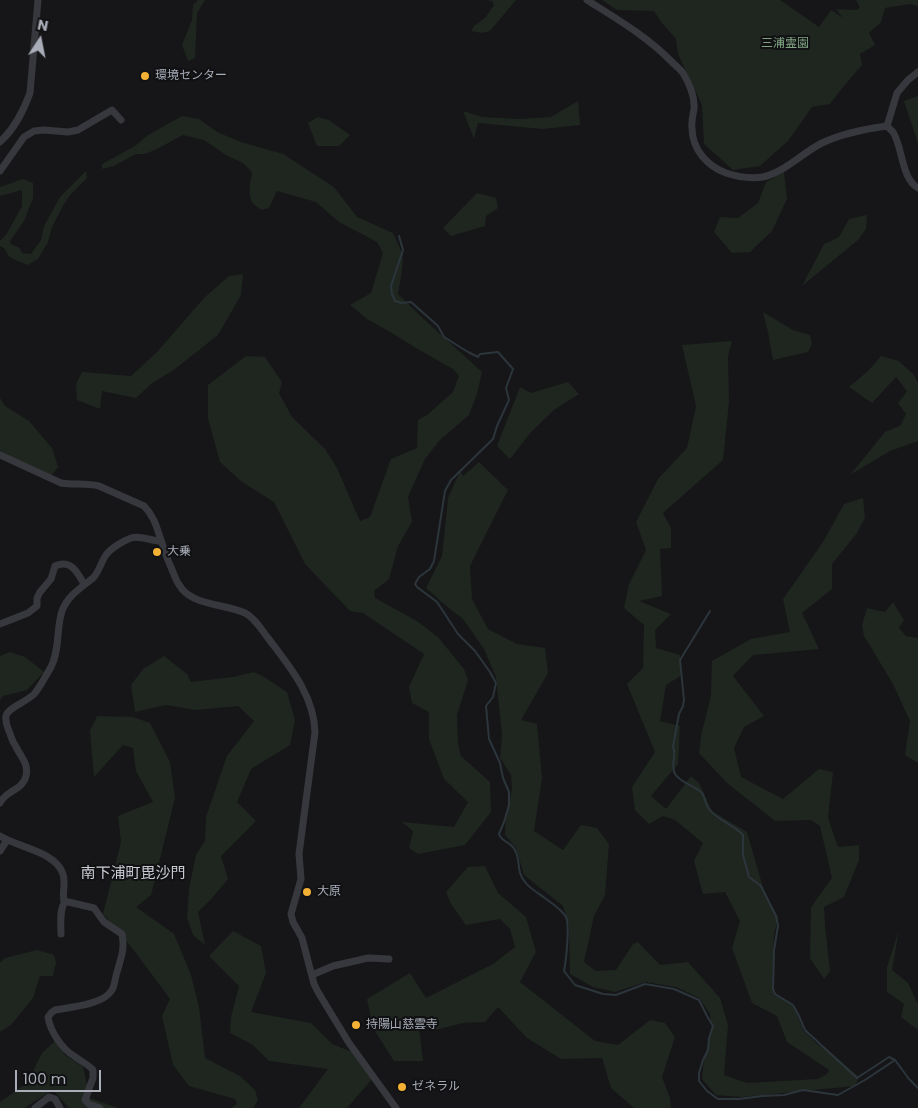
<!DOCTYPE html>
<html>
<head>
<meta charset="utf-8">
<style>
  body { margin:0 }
  #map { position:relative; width:918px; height:1108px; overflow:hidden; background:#161618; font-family:Poppins,sans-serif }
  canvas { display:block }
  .north { position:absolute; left:15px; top:15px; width:50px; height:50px; -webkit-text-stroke:4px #111113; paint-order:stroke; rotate:11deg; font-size:14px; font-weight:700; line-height:20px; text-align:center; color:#a8adb8 }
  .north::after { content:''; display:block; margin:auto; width:18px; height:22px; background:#a8adb8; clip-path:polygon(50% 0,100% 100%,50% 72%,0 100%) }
  .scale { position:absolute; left:15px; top:1070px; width:86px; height:22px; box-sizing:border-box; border:2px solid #a8adb8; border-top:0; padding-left:6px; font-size:15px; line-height:18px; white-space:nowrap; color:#a8adb8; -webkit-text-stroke:4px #111113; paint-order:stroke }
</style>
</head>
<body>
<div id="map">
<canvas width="918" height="1108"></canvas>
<div class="north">N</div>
<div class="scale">100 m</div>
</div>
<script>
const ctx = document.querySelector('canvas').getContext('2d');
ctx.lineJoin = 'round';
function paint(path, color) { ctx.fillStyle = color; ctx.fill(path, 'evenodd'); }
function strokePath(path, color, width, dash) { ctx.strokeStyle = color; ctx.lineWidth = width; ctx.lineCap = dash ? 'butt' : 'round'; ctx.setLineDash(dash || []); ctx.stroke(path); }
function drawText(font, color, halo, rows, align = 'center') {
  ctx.font = font + ' Poppins,"Noto Sans JP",sans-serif'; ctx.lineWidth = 4; ctx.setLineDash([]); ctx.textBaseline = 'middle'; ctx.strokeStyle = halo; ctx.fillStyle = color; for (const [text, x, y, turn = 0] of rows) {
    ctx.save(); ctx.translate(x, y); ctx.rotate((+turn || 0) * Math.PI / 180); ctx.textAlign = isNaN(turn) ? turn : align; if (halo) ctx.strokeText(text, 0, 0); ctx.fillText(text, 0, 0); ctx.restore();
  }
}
const green = new Path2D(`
  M198,0H205L197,13L195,58L188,61L182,45L192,20L193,5Z
  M484,0H516L490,31L482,33L471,31L474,26L485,18L494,5L492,1Z
  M602,0H780L819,27L831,10L843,18L836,9L856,10L860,8L856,0H918V6L910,4L885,8L881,22L869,33L875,45L860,54L862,65L839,92L830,104L812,107L788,141L760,166L733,170L704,144L702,105L678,54L676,39L662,23L654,11L617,10Z
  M918,96V143L904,101Z
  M578,101L580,125L543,129L478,123L474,139L463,111L482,117L519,119L551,117Z
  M182,116L199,119L217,132L241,142L283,154L334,187L357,217L393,233L403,255L402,270L398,294C425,321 454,346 482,372L477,394L469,415L439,441L425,459L408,497L412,522L398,546L389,579L374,591L375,598L417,621L438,637L464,669L468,680L457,715L458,744L461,756L490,782L491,812L465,845L418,854L409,848L413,831L402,822L454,827L468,802L444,779L429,739V712L412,703L409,687L424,654L363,613L350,611L305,564L274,502L242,482L220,462L208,418V385L246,356L265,357L282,382L279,393L292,417L325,449L337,468L360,521L370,517L391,459L417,448L418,420L427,415L453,392L459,376L453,369L416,348L392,333L367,319L350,305L371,293L383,253L377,242L339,222L316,202L277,191L269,208L262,210C259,208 254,205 252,202C247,193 251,181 252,172L243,163L226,155L204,140L183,135L157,149L145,154H136L114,166L102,169V164L135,146L148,135Z
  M318,117L329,120L350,135L339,146H317L308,123Z
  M86,171L87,178L71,194L64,204L52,227L48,242L38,259L27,265L9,257L4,248L0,246V241L6,235L22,206V190L0,196V187L23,179L33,183V198L24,221L10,241L11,244L20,248L22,253L31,254L41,240L44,226L60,197Z
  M784,172L787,199L772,231L750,252L732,253L714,232L720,217L738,218L758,203L766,182Z
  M477,193L496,198L498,208L486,216L485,226L451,236L443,228Z
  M867,215L866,229L858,240L802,286L824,244L839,237L849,219Z
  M243,274L241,295L218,335L175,369L151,384L136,398L102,391L100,409L77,400L76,384L82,372L131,376L157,352L204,298L229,276Z
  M763,312L793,330L810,335L812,344L808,352L773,360L768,332Z
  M732,341L728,356L729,402L723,460L663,513L671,528V548L660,549L662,596L639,601L671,614L655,630L656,648L680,655L682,675L666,685L660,721L680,726L678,764L651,796L666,809L691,776L699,783L712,811L747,832L764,891L778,917L774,935L772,986L777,995L791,1004L796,1012L803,1030L817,1044L829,1051L859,1077L855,1086L742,1097L716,1095L702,1079L704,1058L712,1030L710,1014L699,998L676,987L646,982L615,992L593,987L570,974L569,926L563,906L524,875L516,848L505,835L506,816L512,789L511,775L500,758L502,735L496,677L484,649L463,619L444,604L426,588L442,556L448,498L460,471L463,476L479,462L508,490L470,566L472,599L488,629L517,644L545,648L548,673L521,720L537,724L542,778L534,831L563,850L581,825L597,828L609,844L605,895L594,916L584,962L596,971L616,970L633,944L638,942L660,965L688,962L720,998L728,1025L724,1075L747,1083L818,1079L827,1074L829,1070L787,1042L777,1016L752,1003L732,948L740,921L725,892L703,894L694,861L703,843L675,820L663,816L649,824L635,810L632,787L655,752L627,684L643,668L644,625L624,608L629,584L646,550L636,522L658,479L687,448L696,406L682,345Z
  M881,356L899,361L914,375L918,383V441L890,451L850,475L885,432L900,426L906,414L898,403L907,391L896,377L872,403L849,387L868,371Z
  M568,382L579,394L554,410L531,432L510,459L497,446L520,387L531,393Z
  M0,398L5,406L29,421L52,448L58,467L50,478L0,453Z
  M863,498L865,518L857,533L832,564V589L802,613L819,649L753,655L733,676L764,716L744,727L734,748L741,777L783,799L819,769L833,772L828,818L838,847L859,845V860L844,897L824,907L825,926L830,971L824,979L810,958L811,907L832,878L820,826L811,820L775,821L727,783L699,753L701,736L711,695L712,661L751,639L790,632L783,599L823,542L844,504Z
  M893,602L904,620L899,628L906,636L918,638V763L905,755L910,721L893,684L864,636L862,625L867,608L885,612Z
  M10,652L25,657L44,672L27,690L3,696L0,700V656Z
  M164,656L187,674L191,682L233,677L254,672L264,677L287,692L295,720L290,745L251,769L237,802L256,821L221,856L228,879L212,898L198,912L205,945L193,935L187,917L189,889L196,855L205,841L206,817L227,756L254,721L238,706L196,710L166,705L135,712L131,685L143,669Z
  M97,716L133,717L150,723L170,762L175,798L151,895L136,907L174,934L191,975L199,1007L205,1058L240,1076L255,1090L258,1100L253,1108H231L237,1104L235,1099L189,1086L173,1065L162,1016L170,999L133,949L103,914L121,842L118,816L153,802L136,771L133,748L123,745L94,777L90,731Z
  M485,866L498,893L526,917L536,952L520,982L595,1041L618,1045L650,1020L665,1023L675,1037L662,1077L670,1098L671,1108H634L611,1088L602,1058L561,1059L527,1038L498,1007L485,1022L463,1023L435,1030L419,1027L423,1061H394L373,1028L367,999L410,973L426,998L493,964L515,947L510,929L500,919L466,925L451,904L446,892L468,867Z
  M899,930L892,970L908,983L918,1004V1030L901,1017L904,1004L887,992V967Z
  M233,931L261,946L266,973L251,1012L311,1023L332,1044L352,1052L372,1079L347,1108H299L328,1069L269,1061L253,1045L230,1033L231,1017L239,986L209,956Z
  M37,950L54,955L56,963L53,976H40L33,998L11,1025L0,1032V963L5,958Z
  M55,1041L65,1055L83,1067L90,1098L118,1108H69L53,1090L24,1108H0V1102L27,1083L42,1053Z`);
const stream = new Path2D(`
  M399,236L403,250L391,286L392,294L395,301L402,303L411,302L438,326L444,337L468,352L478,357L480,354L498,352L513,369L506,388L509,400L497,426L493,439L451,480L445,491L434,561L430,569L419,577L415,584L417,587L437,602L458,634L475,651L490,672L496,683L493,697L486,706L489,739L500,763L503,778L509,792V805L504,822L499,834C502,842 508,841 513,847C522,857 515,871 525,882C530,889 540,894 546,899C553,904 562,910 566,917C570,926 566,961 564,971L575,985L603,994L616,995L645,984L674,989L699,1000L707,1016L713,1026L709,1038L708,1050L703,1060L699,1073V1081L707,1091L718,1099H739L762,1096L784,1095L803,1090L838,1095L865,1080L895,1060
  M710,611L680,660L684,700L683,706L679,714L673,747C677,755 670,765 675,774C681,783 693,785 701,792C706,797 704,803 709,809C718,821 733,824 743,835V855L749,877L761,886L776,916L778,926L774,950L773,989L775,994L793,1005L799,1016L804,1028L806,1031L857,1078L889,1057L895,1060L909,1079L918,1088`);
const minor = new Path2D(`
  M587,0C617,19 648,37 672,62C676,66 680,69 683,73C689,83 695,97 694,109C693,115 691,122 692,128C692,149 707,166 726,173C738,177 750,179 763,177C785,172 802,153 822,143C843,133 865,129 887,126C888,127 893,132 893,132C903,148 901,178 918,188
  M887,126L897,93L908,80L918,72
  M0,142C15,128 23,112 30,93L38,0
  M0,171L24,137L34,131L44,130L68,132L78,130L112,110L121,120
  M0,455L61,483C74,485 86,483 99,486L144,506C155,517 157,529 162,543C165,553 169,563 173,572C175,578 178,584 182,589C196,606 226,604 245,613C255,618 261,629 268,638C289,666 314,695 315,732L299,854L301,879L291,914L293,922L302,938L314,984L318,992L349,1043L396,1108
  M0,624L28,613L37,606V598L40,592L51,579L55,566C71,559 77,572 84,584
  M0,803C5,791 23,790 26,776C29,763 20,756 15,745C12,741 11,736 9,731C7,726 5,722 6,716C8,707 29,701 35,693C40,687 47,674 51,667C60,650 56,629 62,611C68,595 81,588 93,578C99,572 101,562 106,555C111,548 123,541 131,538C141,535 150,541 161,541
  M0,836C19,848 55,851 63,874C66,883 62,892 64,901L94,908L104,922L122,934C125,949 121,958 117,972C115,978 115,985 112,990C103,1005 71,1007 55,1010L51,1013L48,1017C50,1031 62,1049 74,1056C80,1061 88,1064 93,1070V1078L85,1100L89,1104L100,1108
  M0,851L7,840
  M61,934C61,924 59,910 65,902
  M312,975L333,966L368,958L389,959
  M35,1108L49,1097L55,1099L60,1108`);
const markers = [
  [145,76,5,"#f2b134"],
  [157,552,5,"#f2b134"],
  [307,892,5,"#f2b134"],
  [356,1025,5,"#f2b134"],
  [402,1087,5,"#f2b134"]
];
const parkNames = [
  ["三浦霊園",785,44]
];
const poiNames = [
  ["環境センター",155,76],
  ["大乗",167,552],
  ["大原",317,892],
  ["持陽山慈雲寺",366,1025],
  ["ゼネラル",412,1087]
];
const quarterNames = [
  ["南下浦町毘沙門",133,874]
];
paint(green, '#1e261f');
strokePath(stream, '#2c353c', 2);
strokePath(minor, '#37383d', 7);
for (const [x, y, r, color] of markers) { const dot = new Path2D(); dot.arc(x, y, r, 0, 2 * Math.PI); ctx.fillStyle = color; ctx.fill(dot); strokePath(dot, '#111113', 2); }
drawText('12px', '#7fa381', '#111113', parkNames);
drawText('12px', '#a8adb8', '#111113', poiNames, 'left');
drawText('15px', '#c9ccd4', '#111113', quarterNames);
</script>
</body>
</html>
